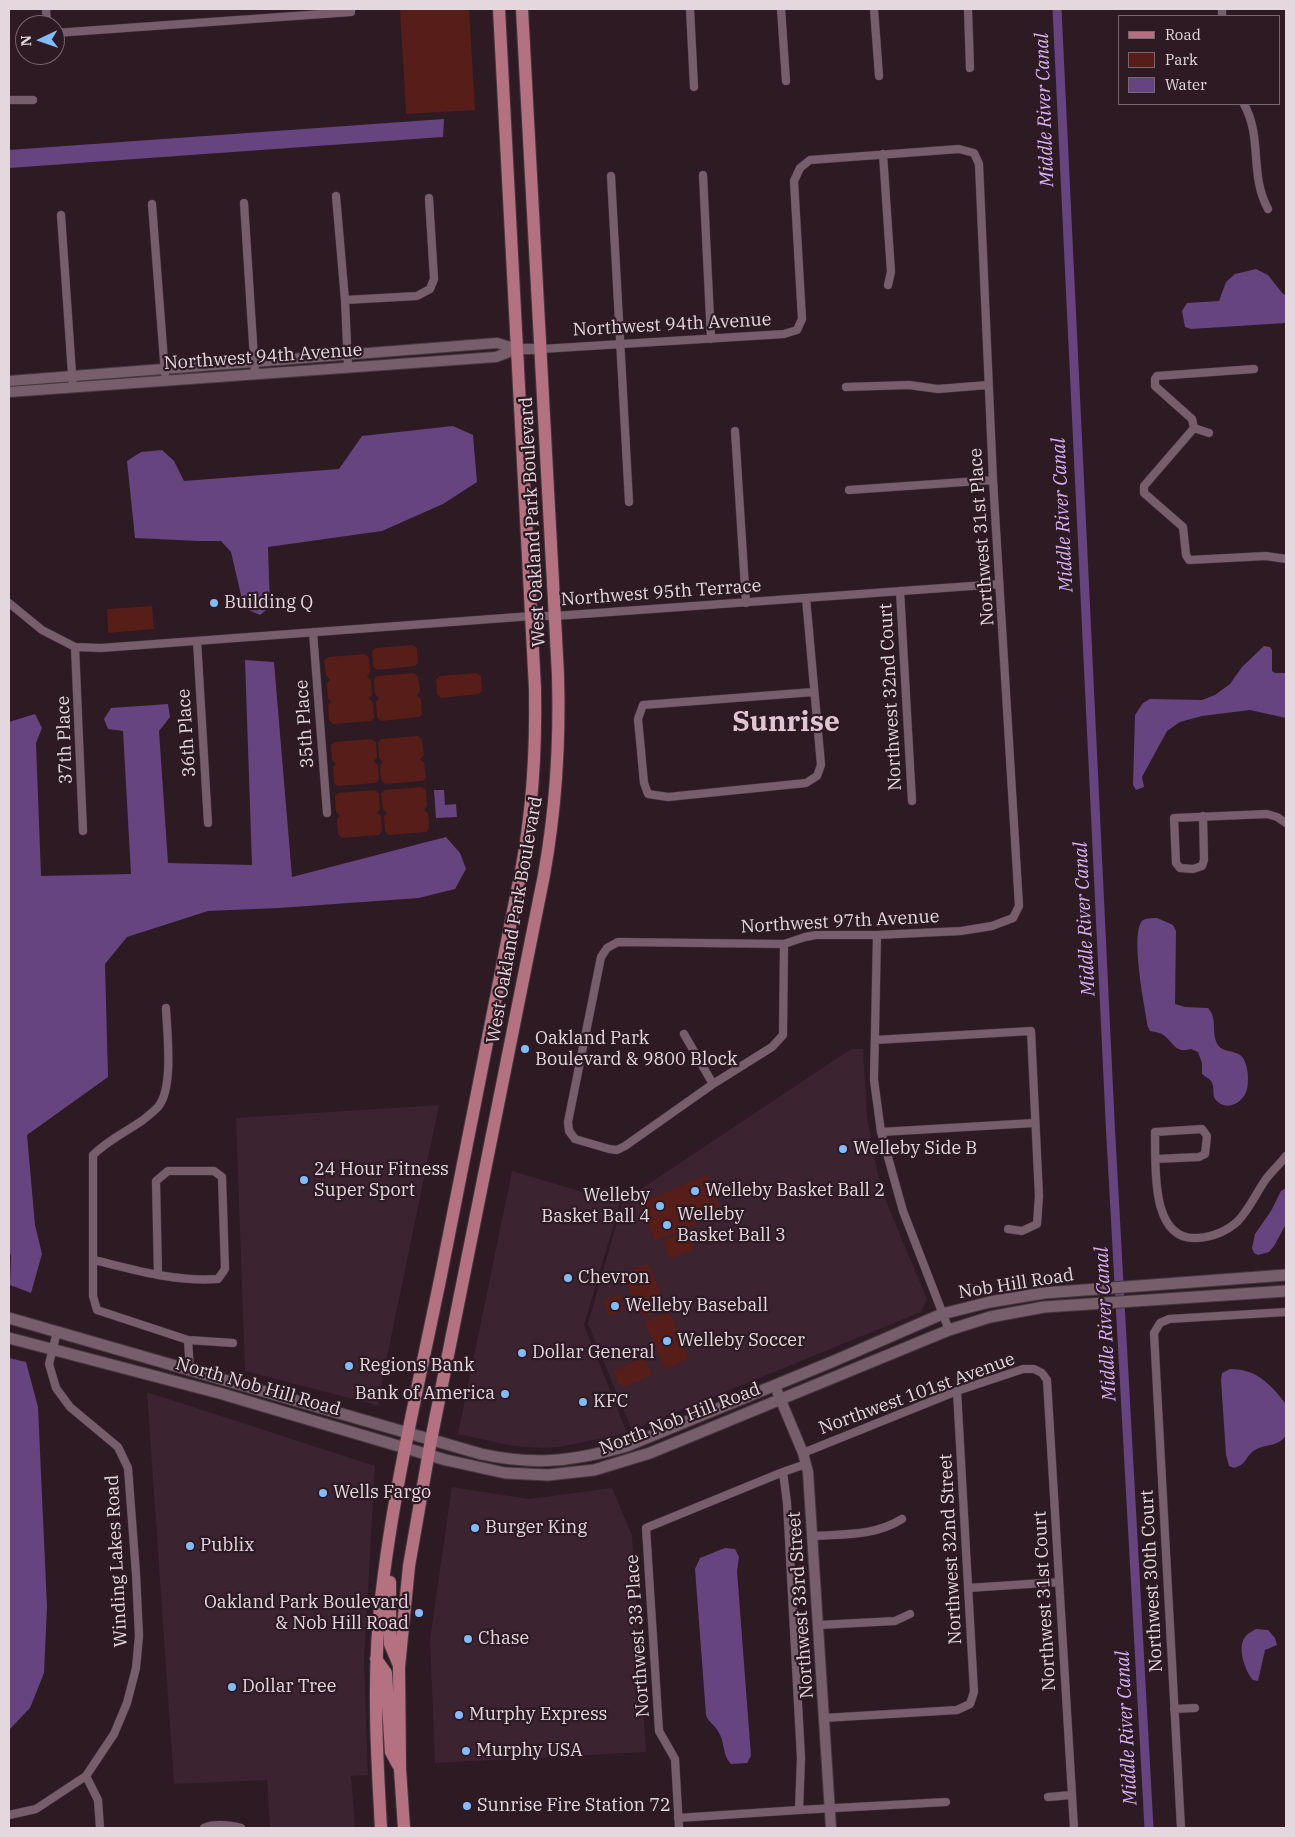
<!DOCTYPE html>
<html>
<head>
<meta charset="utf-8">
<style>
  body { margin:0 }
  #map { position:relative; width:1295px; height:1837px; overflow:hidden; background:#2d1a23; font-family:"IBM Plex Serif",serif }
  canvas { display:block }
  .frame { position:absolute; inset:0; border:10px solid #e4d7dd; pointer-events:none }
  .legend { position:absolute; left:1118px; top:15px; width:162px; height:90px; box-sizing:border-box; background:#2d1a23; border:1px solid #76666d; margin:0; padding:6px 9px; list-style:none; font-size:15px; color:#e4d7dd }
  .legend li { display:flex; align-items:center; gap:10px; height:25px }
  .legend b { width:25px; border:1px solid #76666d }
  .north { position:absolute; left:15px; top:15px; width:50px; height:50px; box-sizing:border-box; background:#2d1a23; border:1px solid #76666d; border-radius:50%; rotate:267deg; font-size:14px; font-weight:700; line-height:20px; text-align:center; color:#e4d7dd }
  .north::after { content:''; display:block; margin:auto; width:18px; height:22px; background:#82bcfa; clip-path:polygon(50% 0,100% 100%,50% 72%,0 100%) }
</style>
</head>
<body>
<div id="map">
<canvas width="1295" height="1837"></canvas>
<div class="frame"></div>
<ul class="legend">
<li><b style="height:6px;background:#b47181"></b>Road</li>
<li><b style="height:14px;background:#571d19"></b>Park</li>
<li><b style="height:14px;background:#66447f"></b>Water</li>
</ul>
<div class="north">N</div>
</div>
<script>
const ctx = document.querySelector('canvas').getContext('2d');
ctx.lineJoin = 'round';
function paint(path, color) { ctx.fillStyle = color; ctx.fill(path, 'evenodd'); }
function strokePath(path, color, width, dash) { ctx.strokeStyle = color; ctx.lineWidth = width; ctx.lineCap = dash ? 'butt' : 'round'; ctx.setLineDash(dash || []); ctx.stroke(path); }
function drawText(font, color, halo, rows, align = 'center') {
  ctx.font = font + ' "IBM Plex Serif",serif'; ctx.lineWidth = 4.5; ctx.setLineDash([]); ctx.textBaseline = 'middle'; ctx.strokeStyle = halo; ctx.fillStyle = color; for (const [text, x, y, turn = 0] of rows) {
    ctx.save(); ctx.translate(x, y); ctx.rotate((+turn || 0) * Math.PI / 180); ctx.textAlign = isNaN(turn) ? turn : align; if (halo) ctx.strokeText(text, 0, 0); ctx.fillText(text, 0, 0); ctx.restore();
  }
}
const built = new Path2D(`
  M851,1049H863L867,1117L877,1171L888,1206L927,1299L921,1312L632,1430L588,1324L623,1201Z
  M439,1105L378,1401L380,1406L245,1371L236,1118Z
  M512,1171L620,1203L584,1325L627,1433L560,1447L542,1448L513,1446L458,1434Z
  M147,1392L375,1466L364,1661L368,1775L351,1776L355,1828H270L267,1780L174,1784Z
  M452,1487L529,1499L612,1488L632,1535L646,1752L435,1763L430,1639Z`);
const green = new Path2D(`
  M400,9H469L475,110L406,114Z
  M152,606L154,629L108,633L107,609Z
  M413,645L417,648L418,663L415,666L377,670L373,666L372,651L376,648Z
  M365,654L369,658L370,672L367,677L371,680L372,695L369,698L373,703L374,718L371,721L333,724L329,720L328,705L331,702L328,698L327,683L330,680L326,675L324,660L328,657Z
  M414,673L418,677L420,691L417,696L421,699L422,714L419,717L381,721L377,717L376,702L379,698L375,694L374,679L377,676Z
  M477,673L481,676L482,691L479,694L441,698L437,694L436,679L440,676Z
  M418,736L422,740L424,755L420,759L424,763L426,777L423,781L385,784L381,780L380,765L383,762L379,758L378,743L381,739Z
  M371,739L376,742L377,757L374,761L378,765L379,780L376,783L338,786L334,783L333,767L336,764L332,760L331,745L335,742Z
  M422,787L426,791L427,806L424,810L428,813L429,828L426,832L389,835L385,831L384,816L387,813L383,809L381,793L385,790Z
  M375,790L379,794L380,809L377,813L381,816L382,831L379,835L342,838L338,834L337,819L340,816L336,812L335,796L338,793Z
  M707,1175L723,1213L655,1241L640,1203Z
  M687,1231L695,1249L670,1259L663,1241Z
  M648,1263L667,1308L643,1318L623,1274Z
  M619,1294L625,1311L609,1316L604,1301Z
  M670,1312L689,1359L665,1369L645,1322Z
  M643,1357L652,1375L622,1388L614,1371Z`);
const water = new Path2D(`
  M444,119L443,137L9,168V150Z
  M1256,269L1268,275L1283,294L1286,295V323L1191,329L1185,327L1182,311L1187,303L1219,301L1226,282L1235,274Z
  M453,426L473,435L477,482L443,504L382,531L268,547L270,607L260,615L244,608L231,552L221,541H199L135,538L127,461L141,452L162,450L174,461L184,481L339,469L362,436Z
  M1264,646L1270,647L1272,650V671L1275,673H1286V718L1250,710L1202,716L1180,722L1167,731L1142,777L1144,787L1136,790L1133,785L1135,715L1143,703L1150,699L1202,700L1215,695L1230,684L1242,667Z
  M245,660L274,662L292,877L446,837L460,853L466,869L455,889L419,898L279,908L208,911L127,937L105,964L108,1077L27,1135L35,1225L42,1254L31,1293L10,1285L11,1256L9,1251V722L35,714L42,728L36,743L41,876L131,874L123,731L108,729L104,719L111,708L168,704L170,717L159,731L168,863L252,865Z
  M434,790H444L445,805L456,804L457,817L436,818Z
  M1157,918L1173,925L1176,931L1175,1004L1185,1007L1208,1008C1217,1018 1212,1030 1216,1041C1220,1056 1241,1047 1245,1062C1248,1069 1249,1081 1247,1089C1244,1102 1229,1111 1218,1102C1210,1096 1216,1088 1211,1081C1209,1078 1205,1077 1202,1074V1063L1198,1052L1191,1049C1177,1053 1175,1046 1166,1037C1162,1033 1156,1032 1150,1031L1148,1027C1145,1009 1130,935 1142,921C1145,918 1152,918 1157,918Z
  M1286,1188V1224L1274,1246L1269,1252L1258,1255L1254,1253L1252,1248L1255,1234L1271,1211L1281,1191Z
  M9,1358L26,1362L38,1407L47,1607L44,1673L30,1708L9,1730Z
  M1230,1369C1257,1369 1270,1384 1286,1404V1435C1280,1447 1264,1444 1255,1450C1244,1457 1248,1464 1234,1468L1229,1466L1226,1455L1221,1380L1222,1373Z
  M725,1548L735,1549L739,1557L737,1571L751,1756L747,1763L731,1764C722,1755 725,1741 718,1731C714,1724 709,1723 706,1715L695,1569L700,1558Z
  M1256,1629L1268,1630L1275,1638L1277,1645L1265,1650L1258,1681L1253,1680C1245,1671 1236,1646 1246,1636C1248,1633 1253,1631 1256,1629Z`);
const canal = new Path2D(`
  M1057,9C1083,615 1114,1222 1149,1828`);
const minor = new Path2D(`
  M46,9L47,25
  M690,9L694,87
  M781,9L786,81
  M874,9L879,76
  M968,9L970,68
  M1222,9V16
  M55,33L351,12V9
  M9,100H33
  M1244,104C1263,139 1249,174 1268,209
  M883,154L891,272L888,285
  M703,175L711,339
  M611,176L629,502
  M336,196L345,300L348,367
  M244,203L255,374
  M152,204L165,374
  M61,215L73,388
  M345,300L417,296L430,289L434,279L429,198
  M541,349L784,334L797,330L802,319L794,181L800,168L810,160L959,149L974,153L979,164L993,480L1019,906L1013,918L992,926L961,931L877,935H816L805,937L784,944L618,942L607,948L601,957L568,1122L569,1131L575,1139L609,1149L617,1150L625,1146L713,1084L772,1047L783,1035L784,944
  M1254,369L1157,376L1155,379V386L1192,419L1194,428L1144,486V493L1183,527L1186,555L1189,560L1266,556L1286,559
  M846,387L909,385L938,389L988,385
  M1194,428L1209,433
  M735,431L746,603
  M849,490L993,480
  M900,591L912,801
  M806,598L821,765L817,776L806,783L668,797L648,794L644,783L638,719L643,705L814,692
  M9,603L42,630L75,647L101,648L532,616H555L999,584
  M313,632L327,813
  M197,641L208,823
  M75,647L83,831
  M1203,816L1204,860L1202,866L1193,869L1180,868L1176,863L1174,818L1267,814L1277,817L1286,823
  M877,935L874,1080L881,1132L903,1211L949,1330
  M166,1008C167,1033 174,1088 158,1107C154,1111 148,1116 143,1120C126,1132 108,1140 93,1155V1296L97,1310L188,1340L233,1343
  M684,1034L713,1084
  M875,1040L1031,1031L1039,1196L1037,1224L1022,1231L1008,1229
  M881,1132L1034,1123
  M1156,1159L1199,1157L1205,1154L1207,1136L1202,1129L1155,1132C1156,1162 1149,1241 1197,1238C1213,1237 1226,1232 1238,1221C1250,1208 1256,1193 1266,1179C1272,1171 1280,1164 1286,1156
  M94,1260C135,1270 175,1282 218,1279L225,1269L222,1177L214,1171H168L156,1181L158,1275
  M188,1340L190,1371
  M803,1453L957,1391L1023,1369H1034L1042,1373L1047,1380L1074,1828
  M783,1472L787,1503L801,1758L799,1810
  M813,1536C844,1534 875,1536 902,1519
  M968,1588L1059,1582
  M819,1625L895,1621L910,1614
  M1174,1709L1195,1708
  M824,1718L957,1710L970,1704L974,1692L957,1391
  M86,1776L98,1800L100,1828
  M1048,1797L1072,1795
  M9,1815L36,1809L86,1776L114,1734L127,1703L136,1668L139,1636L136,1574L128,1468L118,1447L70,1407L56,1388L49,1364L57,1332
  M678,1818L799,1810L946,1802
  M204,1828C216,1823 229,1825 241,1828
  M679,1828L675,1759L659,1731L646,1528L783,1472L806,1464
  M1181,1828L1154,1333L1160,1323L1169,1319L1286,1312`);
const tertiary = new Path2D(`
  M9,381L497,343L517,349H541
  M9,392L496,357L517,349
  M775,1386L803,1453L808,1472L831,1828`);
const secondary = new Path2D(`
  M9,1318L481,1454C536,1466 574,1461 627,1446L834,1361L942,1314L990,1302L1044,1293L1286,1275
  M9,1338L219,1393L446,1460L505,1473L548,1475L594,1470L650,1453L949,1330L990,1317L1044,1307L1286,1291`);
const primary = new Path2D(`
  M390,1582V1644L398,1663
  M376,1659L386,1673L391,1752L398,1765
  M381,1828C377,1758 373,1688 379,1618C390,1502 418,1388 441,1275C468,1139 495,1003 522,866C533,807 536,748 535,689L499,9
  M404,1828L400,1769L399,1667L409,1566L431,1440L544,875C556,808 560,742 558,675L522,9`);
const markers = [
  [214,603,5,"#82bcfa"],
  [525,1049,5,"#82bcfa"],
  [843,1149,5,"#82bcfa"],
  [304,1180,5,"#82bcfa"],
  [695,1191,5,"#82bcfa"],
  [660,1206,5,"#82bcfa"],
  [667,1225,5,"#82bcfa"],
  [568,1278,5,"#82bcfa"],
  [615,1306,5,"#82bcfa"],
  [667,1341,5,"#82bcfa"],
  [522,1353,5,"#82bcfa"],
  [349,1366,5,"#82bcfa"],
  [505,1394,5,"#82bcfa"],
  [583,1402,5,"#82bcfa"],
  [323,1493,5,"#82bcfa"],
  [475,1528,5,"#82bcfa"],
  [190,1546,5,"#82bcfa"],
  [419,1613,5,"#82bcfa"],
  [468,1639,5,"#82bcfa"],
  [232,1687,5,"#82bcfa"],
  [459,1715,5,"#82bcfa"],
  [466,1751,5,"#82bcfa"],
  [467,1806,5,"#82bcfa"]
];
const streetNames = [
  ["Northwest 94th Avenue",672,325,-3],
  ["Northwest 94th Avenue",263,357,-4],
  ["West Oakland Park Boulevard",533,522,-93],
  ["Northwest 31st Place",982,537,-94],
  ["Northwest 95th Terrace",661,593,-4],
  ["Northwest 32nd Court",891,697,-93],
  ["35th Place",305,724,-94],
  ["36th Place",187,733,-94],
  ["37th Place",65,740,-92],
  ["West Oakland Park Boulevard",515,920,-80],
  ["Northwest 97th Avenue",840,922,-3],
  ["Nob Hill Road",1016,1284,-9],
  ["North Nob Hill Road",258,1387,16],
  ["Northwest 101st Avenue",917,1394,-20],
  ["North Nob Hill Road",680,1419,-21],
  ["Northwest 32nd Street",951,1549,-93],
  ["Winding Lakes Road",117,1561,-93],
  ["Northwest 30th Court",1152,1581,-93],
  ["Northwest 31st Court",1045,1601,-93],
  ["Northwest 33rd Street",801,1605,-94],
  ["Northwest 33 Place",638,1636,-94]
];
const poiNames = [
  ["Building Q",224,603],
  ["Oakland Park",535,1039],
  ["Boulevard & 9800 Block",535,1060],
  ["Welleby Side B",853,1149],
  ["24 Hour Fitness",314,1170],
  ["Super Sport",314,1191],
  ["Welleby Basket Ball 2",705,1191],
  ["Welleby",650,1196,"right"],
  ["Basket Ball 4",650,1217,"right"],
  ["Welleby",677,1215],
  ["Basket Ball 3",677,1236],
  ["Chevron",578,1278],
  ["Welleby Baseball",625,1306],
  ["Welleby Soccer",677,1341],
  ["Dollar General",532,1353],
  ["Regions Bank",359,1366],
  ["Bank of America",495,1394,"right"],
  ["KFC",593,1402],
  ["Wells Fargo",333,1493],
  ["Burger King",485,1528],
  ["Publix",200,1546],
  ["Oakland Park Boulevard",409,1603,"right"],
  ["& Nob Hill Road",409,1624,"right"],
  ["Chase",478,1639],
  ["Dollar Tree",242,1687],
  ["Murphy Express",469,1715],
  ["Murphy USA",476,1751],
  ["Sunrise Fire Station 72",477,1806]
];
const waterNames = [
  ["Middle River Canal",1045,110,-92],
  ["Middle River Canal",1063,515,-93],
  ["Middle River Canal",1085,919,-93],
  ["Middle River Canal",1106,1324,-93],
  ["Middle River Canal",1127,1728,-93]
];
const townNames = [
  ["Sunrise",786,723]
];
paint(built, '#3b2330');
paint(green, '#571d19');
paint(water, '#66447f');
strokePath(canal, '#66447f', 9);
strokePath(minor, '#46373f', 9);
strokePath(tertiary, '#46373f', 12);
strokePath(secondary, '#46373f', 13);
strokePath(primary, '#46373f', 14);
strokePath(minor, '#765f6a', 8);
strokePath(tertiary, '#765f6a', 10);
strokePath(secondary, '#765f6a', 11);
strokePath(primary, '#b47181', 12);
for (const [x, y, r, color] of markers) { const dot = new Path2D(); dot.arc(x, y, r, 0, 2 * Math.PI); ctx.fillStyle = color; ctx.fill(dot); strokePath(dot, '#2d1a23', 2); }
drawText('18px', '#e4d7dd', '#2d1a23', streetNames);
drawText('18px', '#e4d7dd', '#2d1a23', poiNames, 'left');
drawText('italic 19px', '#d8b1f7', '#2d1a23', waterNames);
drawText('bold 28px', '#e1c6d2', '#2d1a23', townNames);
</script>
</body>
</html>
